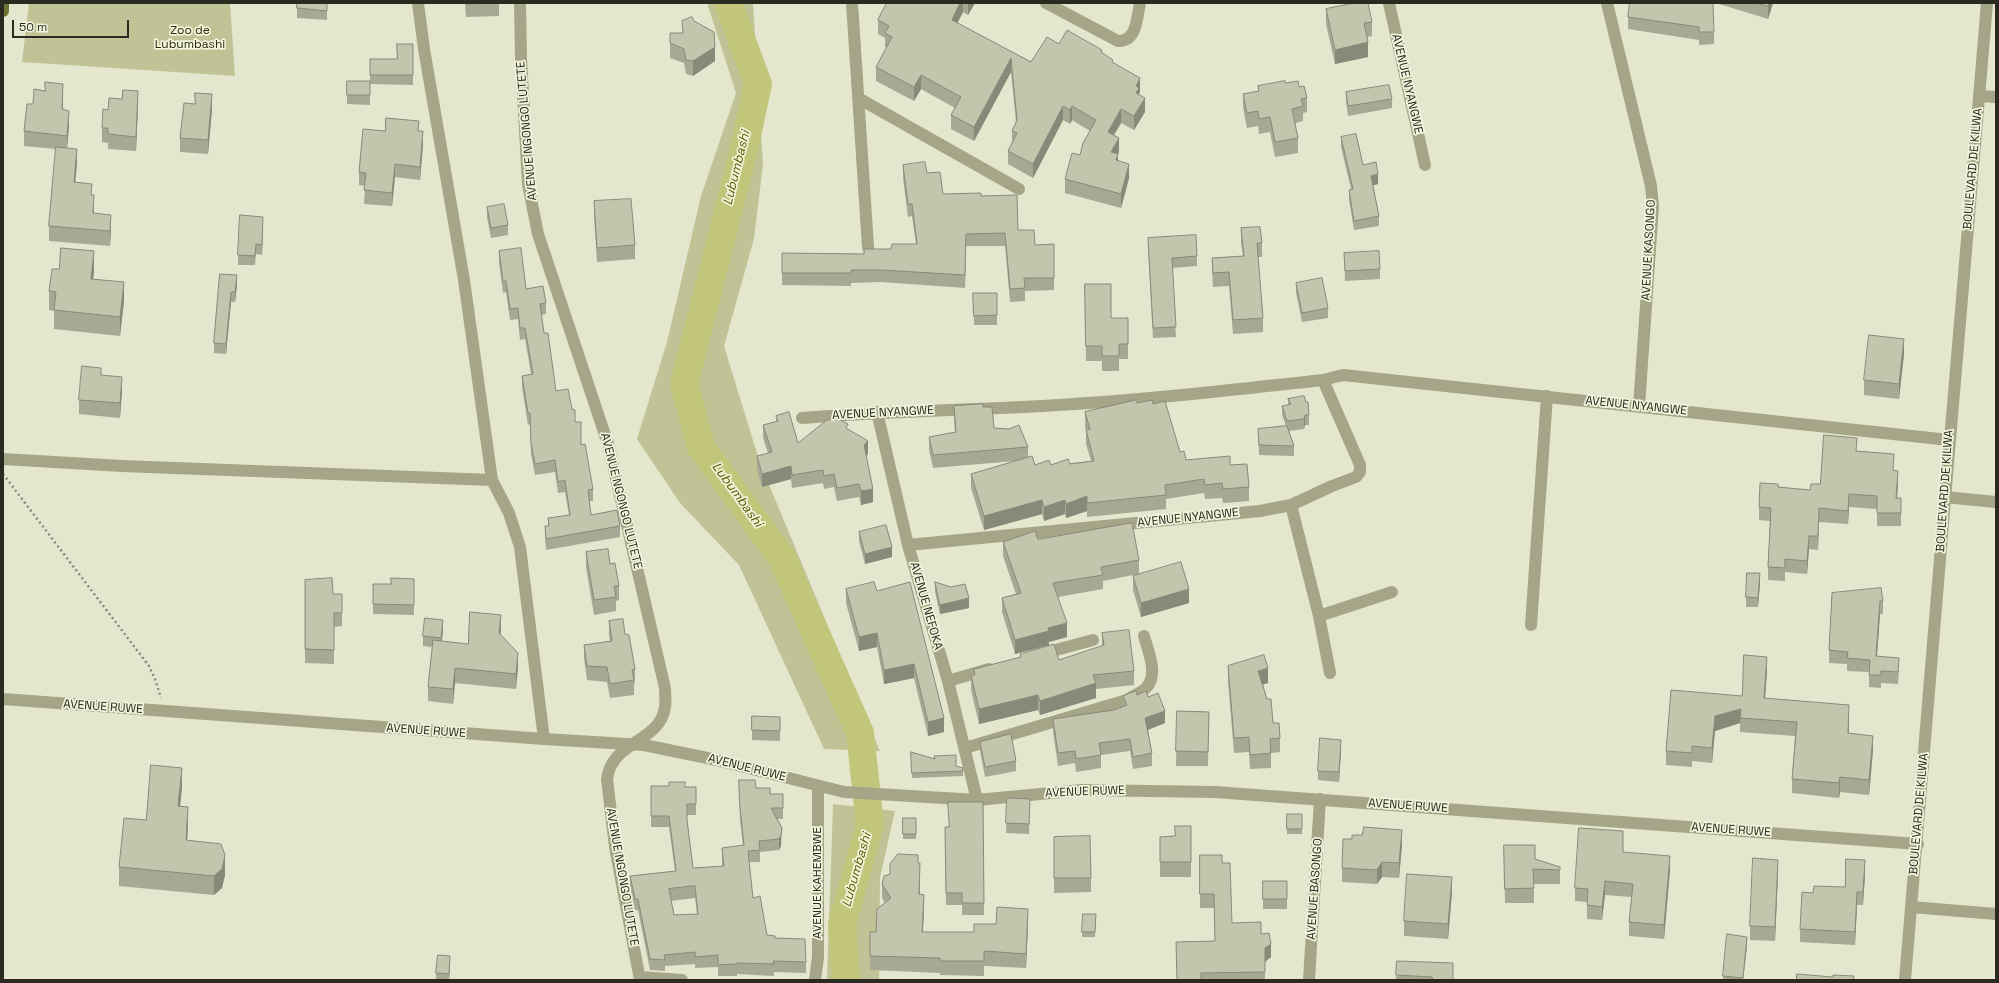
<!DOCTYPE html>
<html>
<head>
<meta charset="utf-8">
<style>
  body { margin:0 }
  #map { position:relative; width:1999px; height:983px; overflow:hidden; background:#e4e7ce; font-family:"Space Grotesk",sans-serif }
  canvas { display:block }
  .frame { position:absolute; inset:0; border:4px solid #292a20; pointer-events:none }
  .scale { position:absolute; left:12px; top:20px; width:117px; height:18px; box-sizing:border-box; border:2px solid #292a20; border-top:0; padding-left:5px; font-size:12px; line-height:14px; white-space:nowrap; color:#292a20; -webkit-text-stroke:3px #f2f4db; paint-order:stroke }
</style>
</head>
<body>
<div id="map">
<canvas width="1999" height="983"></canvas>
<div class="frame"></div>
<div class="scale">50 m</div>
</div>
<script>
const ctx = document.querySelector('canvas').getContext('2d');
ctx.lineJoin = 'round';
function paint(path, color) { ctx.fillStyle = color; ctx.fill(path, 'evenodd'); }
function strokePath(path, color, width, dash) { ctx.strokeStyle = color; ctx.lineWidth = width; ctx.lineCap = dash ? 'butt' : 'round'; ctx.setLineDash(dash || []); ctx.stroke(path); }
function drawText(font, color, halo, rows, align = 'center') {
  ctx.font = font + ' "Space Grotesk",sans-serif'; ctx.lineWidth = 3.5; ctx.setLineDash([]); ctx.textBaseline = 'middle'; ctx.strokeStyle = halo; ctx.fillStyle = color; for (const [text, x, y, turn = 0] of rows) {
    ctx.save(); ctx.translate(x, y); ctx.rotate((+turn || 0) * Math.PI / 180); ctx.textAlign = isNaN(turn) ? turn : align; if (halo) ctx.strokeText(text, 0, 0); ctx.fillText(text, 0, 0); ctx.restore();
  }
}
const green = new Path2D(`
  M29,3H230L235,76L22,62Z
  M707,3H753L763,164L754,239L724,346L760,463L880,751L824,749L739,565L680,503L637,439L667,342L701,196L736,93Z
  M833,804L895,811L880,878L879,980H827Z`);
const river = new Path2D(`
  M728,3L758,84L744,149L684,384L701,447L782,558L860,733L870,825L842,924L846,980`);
const path = new Path2D(`
  M3,474L149,666L155,679L161,698`);
const minor = new Path2D(`
  M418,3L424,49L464,280L492,480L509,513L520,547L544,739
  M520,3L521,58L528,184L538,234L608,444L665,688C665,694 666,701 665,707C660,743 612,740 607,779L615,847L640,980
  M852,3L868,247
  M1046,3L1118,41C1137,42 1137,17 1140,3
  M1389,3L1425,165
  M1607,3L1651,186L1653,206L1639,406
  M1979,96L1996,97
  M858,98L1019,189
  M877,412L908,545L948,681L977,800
  M802,418C893,411 983,410 1074,404C1157,399 1240,389 1323,380L1343,375L1949,440
  M3,459L122,466L492,480
  M1944,497L1996,502
  M1291,505L1319,616L1330,673
  M908,545L1260,511L1291,505L1332,486L1356,477L1360,472V465L1323,380
  M1319,616L1392,592
  M1531,625L1547,396
  M1041,654L1093,640
  M948,681L989,669
  M3,699L544,739L644,745L717,760L844,792L977,800L1082,790L1215,792L1918,844
  M965,748L1127,700C1133,696 1141,693 1146,688C1159,675 1148,651 1144,636
  M1911,907L1996,914
  M640,977L682,980
  M815,980L818,957V786
  M1309,980L1320,799
  M1905,980C1933,654 1958,329 1987,3`);
const major = new Path2D(`
  M3,11V3`);
const wall = new Path2D(`
  M327,3V20L297,18V8Z
  M465,3H499V16L466,17Z
  M887,3H975L968,15L963,12L957,23L1031,62L1059,44L1102,53L1113,63L1140,92L1139,94L1145,112L1134,130L1121,123L1114,135L1119,152L1118,154V161L1129,178L1121,208L1065,193V179L1080,155L1090,131L1072,120L1070,124L1063,120L1033,178L1008,164V151L1012,143V131L1016,122L1011,72L974,141L951,129V115L955,108L921,89L914,101L876,81V67L887,47H885V38L878,34V20Z
  M1630,3L1714,32V44L1699,45V40L1628,29V17Z
  M1716,3H1773L1768,19Z
  M1326,9L1372,22V36L1367,37L1368,57L1335,64L1326,24Z
  M670,33H682L715,61L693,76L686,74L684,63L670,58Z
  M413,44V85L370,84V105L347,104V81H370V59H397Z
  M1285,83L1299,87L1307,98V112L1303,113V121L1295,123L1298,138V153L1275,157L1270,132L1259,134L1258,126L1247,128L1243,108V94L1258,91V86Z
  M1346,92L1392,99V108L1348,116L1346,102Z
  M63,99V109L69,125L67,148L77,163L75,182L92,195L94,210V213L111,229L110,246L49,241V226L56,149L24,146V131L33,104Z
  M122,99L138,106L136,151L108,149V143L102,142V128L108,110Z
  M212,109L208,154L180,152V138Z
  M385,131H419L423,145L420,180L395,177L392,206L364,204L365,186L359,185V172Z
  M1341,137L1378,184L1373,185L1379,216V226L1354,230L1349,200V190L1351,189L1341,147Z
  M903,165L927,173L943,194L981,196L1018,230L1035,245L1054,244V290L1025,291V301L1010,302L1005,246H966L965,288L881,282L851,283V286L782,285V253L864,254L916,244L912,216L908,217L903,178Z
  M594,201L635,245V259L597,262L594,216Z
  M487,207L508,225V235L491,238L487,217Z
  M263,226L262,255L256,254L255,265H238V255Z
  M1241,228L1262,243V257H1258L1263,318V332L1233,334L1229,286L1213,287L1212,272V258L1243,256L1241,242Z
  M1148,238L1197,256V266L1172,268L1176,337L1153,338L1148,248Z
  M499,251L526,289L546,303V314L541,315L544,333L556,391L572,409L575,422L581,445L593,489V501H589L591,515L620,526V537L546,550L545,538V526H548V518L569,515L565,492L558,493L555,472L535,475L531,454L530,424L528,425L522,387V376L531,374L525,339L520,340L518,319L510,320L506,292L503,293L499,263Z
  M1344,253L1380,269V279L1345,281Z
  M94,271L93,279L124,301L120,336L54,329V311L49,310V291Z
  M220,274L237,285L235,302H231L226,354L214,353V343Z
  M1296,283L1328,308V318L1302,322L1296,293Z
  M1085,284L1111,318H1128V359H1119V371H1102V361H1086Z
  M973,293L997,315V325H974Z
  M1904,354L1899,399L1864,395V380Z
  M101,375L122,391L120,418L79,414V400Z
  M1288,399L1309,415V425H1305L1304,429L1289,431L1294,446V456L1259,455L1258,429L1286,426L1282,415V406L1288,405Z
  M1137,403L1153,404L1180,452L1186,460L1230,465L1249,487V501L1223,503L1222,498L1205,499L1204,493L1166,499V509L1087,517V511L1066,518L1065,514L1044,521L1042,514L984,530L971,488V474L1015,461L933,468L929,450V437L955,433L954,419V406L983,407L994,428L1028,447V457L1035,465H1051L1091,461L1086,444V431L1085,426V412Z
  M776,416L798,443L848,429L868,454L866,456L873,502L861,505L859,497L837,501L834,487L824,489L823,483L792,488L791,479L762,487L757,470V456L768,453L763,438V425L776,422Z
  M1857,452L1894,470L1898,484L1897,498H1901V526H1877V509L1849,507L1848,524L1819,522L1818,550L1809,549L1807,574L1785,572V581L1768,580V567L1770,521L1759,520V507L1778,487L1810,490L1820,484Z
  M859,532L892,557L865,564L859,541Z
  M1038,539L1139,560V574L1189,603L1141,617L1133,590V576L1138,574L1103,581V589L1058,597L1067,637L1049,642V645L1015,654L1002,612V598L1016,594L1003,556V542Z
  M586,552L610,564L619,586V600L616,601V611L594,615L586,567Z
  M414,579V615L373,614V584H391Z
  M305,580L333,594H342V626L334,627V664L305,663Z
  M935,582L969,608L940,614L935,592Z
  M1760,583L1758,607H1746V597Z
  M846,589L877,591L944,718V732L928,736L914,678L884,684L877,647L859,651L846,603Z
  M1832,593L1883,601V614H1880L1877,656L1899,670L1898,684L1881,683V688L1869,687V672L1847,671V664L1829,663V650Z
  M609,621L625,634L635,669V684H634V695L610,698L607,682L587,680L584,659V645L610,641L609,635Z
  M443,630L442,641L468,644L501,630L500,634L518,667L516,689L455,683L453,704L428,701V687L432,647L423,646V636Z
  M1102,633L1134,671V685L1096,689V698L1040,715L1038,710L979,724L971,690V675H974V669L1020,658V654L1059,660L1102,646Z
  M1228,666L1268,683L1263,684L1273,723L1280,738V752L1271,753V768L1250,769L1249,752L1234,753L1228,681Z
  M1767,671L1765,698L1849,719V733L1873,750L1869,795L1840,792L1839,798L1792,793V779L1795,736L1740,732V723L1715,731L1712,763L1692,761V767L1666,765V751L1742,696Z
  M1137,695L1148,697L1165,723L1148,730L1152,753V766L1133,769L1130,751L1101,755V768L1076,772L1075,763L1058,766L1053,732V719L1114,710L1123,707V696Z
  M1177,711L1209,712L1208,766H1176Z
  M780,717V741L752,740V730Z
  M980,742L1016,761V771L985,777L980,751Z
  M1341,750L1339,782L1318,780V771Z
  M911,752L934,759V756L963,771V776L912,778Z
  M739,780L770,794L783,808V819H777L782,828L781,846L779,850L760,852V862H749L753,898L767,935L775,938L806,962V973L774,972V976L737,974V976H718V967L695,968V964L665,966V971L650,970L638,910H635L630,887V876L675,871L669,827H651V786L696,787V815H687V820L693,868L722,867V848L743,846L740,820ZM695,898L697,914L674,915L671,901Z
  M182,787L180,806L188,826L187,840L225,875L222,888L214,895L119,886V867L146,820Z
  M1007,798L1030,809L1029,834L1006,833Z
  M983,802L984,915H962V905H946L945,827H948Z
  M1287,814H1302V834H1287Z
  M903,818H916V839H903Z
  M1191,826V877H1160V837L1175,836Z
  M1362,835L1402,845L1399,878L1382,877L1377,884L1342,882V868L1352,839Z
  M1054,837L1091,878V892L1054,893Z
  M1504,845L1535,859L1560,867V884H1534V903H1505Z
  M1623,845V852L1670,870L1664,939L1629,936V922L1632,897L1605,895L1602,920L1587,919V902L1575,901V888Z
  M1200,855L1222,863L1232,923L1261,934L1271,957L1265,961V980H1177L1176,942L1215,941L1214,908H1200Z
  M918,863L920,878V894L924,909L923,932H974L996,924H1028L1026,968L984,966V976L940,975V973L870,970V956L885,903L882,898V884L890,874Z
  M1778,874L1775,941L1750,940V926Z
  M1865,874L1863,905H1857L1855,945L1800,942V929L1813,893L1845,887Z
  M1263,881H1287V909H1263Z
  M1452,892L1448,939L1404,936V921Z
  M1096,914L1095,937H1082V932Z
  M1747,946L1743,980H1723V976Z
  M1397,961L1453,980H1396Z
  M450,966L449,980H436V973Z`);
const shadedWall = new Path2D(`
  M960,3H963V12L952,34V20Z
  M968,3H975L968,15Z
  M1769,3H1773L1768,19V6Z
  M1368,42V57L1335,64V50Z
  M715,47V61L693,76V61Z
  M1011,58V72L974,141V127Z
  M921,75V89L914,101V87Z
  M1140,78V92L1139,94V102L1136,107V86Z
  M63,84V99L62,124V109Z
  M138,91V106L136,151V137Z
  M212,94V109L208,154V140Z
  M1145,98V112L1134,130V116Z
  M1063,106V120L1033,178V164Z
  M1072,106V120L1070,124V110Z
  M1121,109V123L1108,145V132Z
  M69,111V125L67,150V136Z
  M423,131V145L420,180V167Z
  M1119,138V152L1118,154V168L1111,152Z
  M77,149V163L74,197V182Z
  M395,164V177L392,206V193Z
  M1129,164V178L1121,208V194Z
  M1378,174V184L1371,186V176Z
  M94,195V210L93,228V213Z
  M111,215V229L110,246V231Z
  M263,217V226L262,255V245Z
  M966,234V246L965,288V275Z
  M94,251V271L91,298V279Z
  M237,275V285L235,302V292Z
  M124,282V301L120,336V317Z
  M231,292V302L226,354V344Z
  M1904,339V354L1899,399V384Z
  M122,377V391L120,418V403Z
  M1305,415V425L1304,429V419Z
  M868,441V454L864,459V445Z
  M791,466V479L762,487V474Z
  M1898,471V484L1896,511V498Z
  M873,489V502L861,505V491Z
  M1849,494V507L1848,524V511Z
  M1087,496V511L1066,518V504Z
  M1042,500V514L984,530V516Z
  M1065,500V514L1044,521V507Z
  M1819,508V522L1818,550V536Z
  M1809,536V549L1807,574V561Z
  M892,547V557L865,564V554Z
  M1760,573V583L1758,607V598Z
  M1189,589V603L1141,617V603Z
  M969,598V608L940,614V605Z
  M1880,601V614L1876,669V656Z
  M501,615V630L499,648V633Z
  M443,620V630L441,648V638Z
  M1067,623V637L1049,642V645L1015,654V640L1048,628Z
  M877,633V647L859,651V637Z
  M518,653V667L516,689V674Z
  M1767,657V671L1764,712V698Z
  M914,664V678L884,684V670Z
  M455,668V683L453,704V689Z
  M1268,668V683L1258,686V671Z
  M1096,683V698L1040,715V701Z
  M1038,695V710L979,724V709Z
  M1849,705V719L1848,748V733Z
  M1741,709L1740,723L1715,731L1712,763V748L1715,716Z
  M1165,711V723L1145,731V718Z
  M944,718V732L928,736V722Z
  M1873,736V750L1869,795V780Z
  M1341,740V750L1339,782V772Z
  M182,768V787L178,825V806Z
  M1840,777V792L1839,798V783Z
  M188,807V826L186,859V840Z
  M1402,830V845L1399,878V863Z
  M781,835V846L779,850V839Z
  M225,855V875L222,888L214,895V876Z
  M1670,856V870L1664,939V925Z
  M1778,860V874L1775,941V927Z
  M1865,860V874L1863,905V892Z
  M1382,862V877L1377,884V870Z
  M920,863V878L919,909V894Z
  M1452,877V892L1448,939V924Z
  M1605,881V895L1602,920V907Z
  M1857,892V905L1855,945V932Z
  M924,895V909L922,946V932Z
  M1028,909V924L1026,968V954Z
  M1747,937V946L1743,980Z
  M1271,944V957L1265,962V948Z
  M450,956V966L449,980V974Z`);
const building = new Path2D(`
  M297,3H327V11L297,8Z
  M466,3H499L466,4Z
  M887,3H960L952,20L1031,62L1047,37L1059,44L1067,30L1102,50L1101,52L1113,60L1112,62L1140,78L1136,86L1139,88L1136,93L1145,98L1134,116L1121,109L1108,132L1119,138L1111,152L1118,154L1116,160L1129,164L1121,194L1065,179L1072,153L1080,155L1083,143L1096,120L1072,106L1070,110L1063,106L1033,164L1008,151L1017,133L1012,131L1017,120L1011,58L974,127L951,115L961,97L921,75L914,87L876,67L892,37L885,33L889,26L878,20Z
  M1354,3H1368L1372,22L1364,23L1368,42L1335,50L1326,9Z
  M1630,3H1713L1714,32H1699V27L1628,17Z
  M1757,3H1769L1768,6Z
  M692,17L694,21L714,32L715,47L693,61L686,60L684,49L670,43V33H683L682,21Z
  M397,44H413V75H370V59H397Z
  M347,81H370V95H347Z
  M1285,81V83L1298,81L1299,87L1304,86L1307,98L1301,99L1303,106L1292,109L1298,138L1275,142L1270,117L1259,119L1258,111L1247,113L1243,94L1259,91L1258,86Z
  M45,82L63,84L62,109L69,111L67,136L24,131L27,104H33L34,89L45,91Z
  M1389,85L1392,99L1348,106L1346,92Z
  M123,90L138,91L136,137L108,134V128H102L103,109L108,110L109,98L122,99Z
  M195,93L212,94L208,140L180,138L184,103L195,104Z
  M386,118L419,121L418,131H423L420,167L395,164L392,193L364,190L366,173L359,172L363,129L385,131Z
  M1356,134L1363,165L1376,162L1378,174L1371,176L1379,216L1354,221L1349,190L1353,189L1341,137Z
  M56,147L77,149L74,182L92,184L91,195H94L93,213L111,215L110,231L49,226Z
  M925,162L927,173L940,172L943,194L981,193V196L1017,195L1018,230H1034L1035,245L1054,244V278H1024L1025,288L1010,289L1005,233L966,234L965,275L881,270H851V273H782V253L864,254V249H891L892,244H917L912,204H908L903,165Z
  M631,199L635,245L597,248L594,201Z
  M504,204L508,225L491,228L487,207Z
  M240,215L263,217L262,245L256,244L255,256L238,255Z
  M1260,227L1262,243H1257L1263,318L1233,320L1229,272L1213,273L1212,258L1244,256L1241,228Z
  M1196,235L1197,256L1172,258L1176,327L1153,328L1148,238Z
  M61,248L94,251L91,279L124,282L120,317L54,310L56,292L49,291L52,269H59Z
  M521,248L526,289L543,286L546,303L540,304L544,333H548L556,391L568,389L572,409L575,410V422H581V445L585,444L593,489L588,490L591,515L617,510L620,526L546,539L545,526H549L548,518L570,515L565,480L558,482L555,460L535,464L531,443L530,413H528L522,376L533,374L525,328H520L518,308L510,309L506,281H503L499,251Z
  M1379,251L1380,269L1345,271L1344,253Z
  M220,274L237,275L235,292H231L226,344L214,343Z
  M1322,278L1328,308L1302,313L1296,283Z
  M1085,284H1111V318H1128V344H1119V356H1102V346H1086Z
  M973,293H997V315L974,316Z
  M1869,335L1904,339L1899,384L1864,380Z
  M82,366L101,368V375L122,377L120,403L79,400Z
  M1304,396L1306,402H1308L1309,415H1305L1304,419L1287,421L1282,406L1291,404L1288,399Z
  M1137,400V403L1152,400L1153,404L1165,401L1180,452L1184,451L1186,460L1230,456V465L1247,464L1249,487L1223,489L1222,483L1205,485L1204,479L1165,485L1166,495L1087,503V496L1066,504L1065,500L1044,507L1042,500L984,516L971,474L1032,456L1035,465L1049,460L1051,465L1068,459L1070,464L1094,461L1086,430L1090,429L1085,412Z
  M983,404V407H992L994,428L1009,429L1019,425L1028,447L933,455L929,437L956,432L954,406Z
  M789,412L798,443L827,420L836,418L848,424L846,428L868,441L864,445L873,489L861,491L859,484L837,488L834,474L824,476L823,470L792,475L791,466L762,474L757,456L772,452L763,425L778,421L776,416Z
  M1287,426L1294,446L1259,445L1258,429Z
  M1824,435L1857,438L1856,451L1894,454L1893,470L1898,471L1896,498H1901V513H1877V496L1849,494L1848,511L1819,508L1818,536H1809L1807,561L1785,559V568L1768,567L1771,508L1759,507L1760,483L1778,484V487L1810,490L1811,484H1820Z
  M1132,523L1139,560L1101,567L1103,575L1053,583L1067,623L1048,628L1049,631L1015,640L1002,598L1021,593L1003,542L1035,531L1038,539Z
  M886,525L892,547L865,554L859,532Z
  M608,549L610,564L615,563L619,586H614L616,597L594,600L586,552Z
  M1181,562L1189,589L1141,603L1133,576Z
  M1747,573H1760L1758,598L1746,597Z
  M332,578L333,594H342V613H334V650L305,649V580Z
  M391,578L414,579V605L373,604V584H391Z
  M874,582L877,591L910,582L944,718L928,722L914,664L884,670L877,633L859,637L846,589Z
  M935,582L951,587L965,584L969,598L940,605Z
  M1881,588L1883,601H1880L1876,656L1899,658L1898,672L1881,671V675H1869L1870,660L1847,658L1848,652L1829,650L1832,593Z
  M470,612L501,615L499,633L518,653L516,674L455,668L453,689L428,687L433,640L468,644Z
  M425,618L443,620L441,638L423,636Z
  M623,619L625,634L629,635L635,669L632,670L634,680L610,684L607,667L587,666L584,645L612,641L609,621Z
  M1129,630L1134,671L1093,675L1096,683L1040,701L1038,695L979,709L971,675H975L974,669L1021,657L1020,654L1054,644L1059,660L1104,645L1102,633Z
  M1264,655L1268,668L1258,671L1267,699H1271L1273,723H1279L1280,738L1270,739L1271,753L1250,755L1249,737L1234,738L1228,666Z
  M1744,655L1767,657L1764,698L1849,705L1848,733L1873,736L1869,780L1840,777L1839,783L1792,779L1797,722L1740,718L1741,709L1715,716L1712,748L1692,746V753L1666,751L1671,690L1742,696Z
  M1136,691L1137,695L1146,691L1148,697L1158,693L1165,711L1145,718L1152,753L1133,757L1130,739L1099,743L1101,755L1076,759L1075,751L1058,753L1053,719L1114,710L1127,705L1123,696Z
  M1177,711L1209,712L1208,752L1176,751Z
  M752,716L780,717V731L752,730Z
  M1011,734L1016,761L985,767L980,742Z
  M1320,738L1341,740L1339,772L1318,771Z
  M911,752L935,759L934,756L956,755V766L963,768V771L912,773Z
  M151,765L182,768L178,806L188,807L186,840L221,844L225,855L222,869L214,876L119,867L124,818L146,820Z
  M739,780H755L756,788H770V794H783V808H771L782,828L781,835L779,839L759,841L760,850L748,851L753,898L760,896L767,935L775,936V938L805,939L806,962L773,961L774,964L737,963V964L718,965V955L695,957V952L664,955L665,960L650,959L638,899H635L630,876L676,871L669,816H651V786H669V782H685V787H696V804H687V820L693,868L724,866L722,848L744,845L740,808ZM695,886L698,914L674,915L669,889Z
  M1007,798L1030,799L1029,824L1006,823Z
  M948,802H983L984,903H962V893H946L945,827H949Z
  M1287,814H1302V829H1287Z
  M903,818H916V834H903Z
  M1175,826H1191V862H1160V837L1175,836Z
  M1364,827L1402,830L1399,863L1382,862L1377,870L1342,868L1343,839H1352V835H1362Z
  M1579,828L1623,831V852L1670,856L1664,925L1629,922L1633,884L1605,881L1602,907L1587,905L1588,889L1575,888Z
  M1090,836L1091,878H1054V837Z
  M1504,845H1535V859L1560,867V870L1533,869L1534,888L1505,889Z
  M898,854L918,855V863H920L919,894L924,895L922,932H974V924H996L997,907L1028,909L1026,954L984,951V961H940V958L870,956V932H876L877,909L891,898L882,884L884,876L890,874V864Z
  M1200,855H1222V863H1230L1232,923L1261,922V934L1269,933L1271,944L1265,948V972L1201,973V980H1177L1176,942L1215,941L1214,894H1200Z
  M1753,858L1778,860L1775,927L1750,926Z
  M1846,859L1865,860L1863,892H1857L1855,932L1800,929L1802,892L1813,893L1814,886L1845,887Z
  M1407,874L1452,877L1448,924L1404,921Z
  M1263,881H1287V899H1263Z
  M1083,914H1096L1095,932H1082Z
  M1727,934L1747,937L1743,978L1723,976Z
  M438,955L450,956L449,974L436,973Z
  M1397,961L1453,963V980H1433L1432,977L1396,975Z
  M1797,974L1833,977V975L1854,976L1853,980H1797Z`);
const parkNames = [
  ["Zoo de",190,31],
  ["Lubumbashi",190,45]
];
const streetNames = [
  ["AVENUE NYANGWE",1407,84,77],
  ["AVENUE NGONGO LUTETE",527,131,-95],
  ["BOULEVARD DE KILWA",1973,169,-85],
  ["AVENUE KASONGO",1649,250,-87],
  ["AVENUE NYANGWE",1636,406,6],
  ["AVENUE NYANGWE",883,413,-3],
  ["BOULEVARD DE KILWA",1945,491,-86],
  ["AVENUE NGONGO LUTETE",621,501,76],
  ["AVENUE NYANGWE",1188,518,-6],
  ["AVENUE NEFOKA",926,606,74],
  ["AVENUE RUWE",103,707,4],
  ["AVENUE RUWE",426,731,4],
  ["AVENUE RUWE",747,768,14],
  ["AVENUE RUWE",1085,792,-2],
  ["AVENUE RUWE",1408,806,4],
  ["BOULEVARD DE KILWA",1919,814,-85],
  ["AVENUE RUWE",1731,830,4],
  ["AVENUE NGONGO LUTETE",622,877,80],
  ["AVENUE KAHEMBWE",818,883,-90],
  ["AVENUE BASONGO",1315,889,-86]
];
const waterNames = [
  ["Lubumbashi",737,168,-76],
  ["Lubumbashi",737,495,54],
  ["Lubumbashi",857,870,-74]
];
paint(green, '#c0c396');
strokePath(river, '#c1c67b', 28);
strokePath(path, '#878977', 2.5, [2, 3]);
strokePath(minor, '#a4a687', 12);
strokePath(major, '#6e7235', 12);
paint(wall, '#a8a995');
paint(shadedWall, '#888a79');
paint(building, '#c3c5ad');
strokePath(building, '#888a79', 1);
drawText('12px', '#2a2b0a', '#f2f4db', parkNames);
drawText('12px', '#292a20', '#f2f4db', streetNames);
drawText('italic 13px', '#595c00', '#f2f4db', waterNames);
</script>
</body>
</html>
